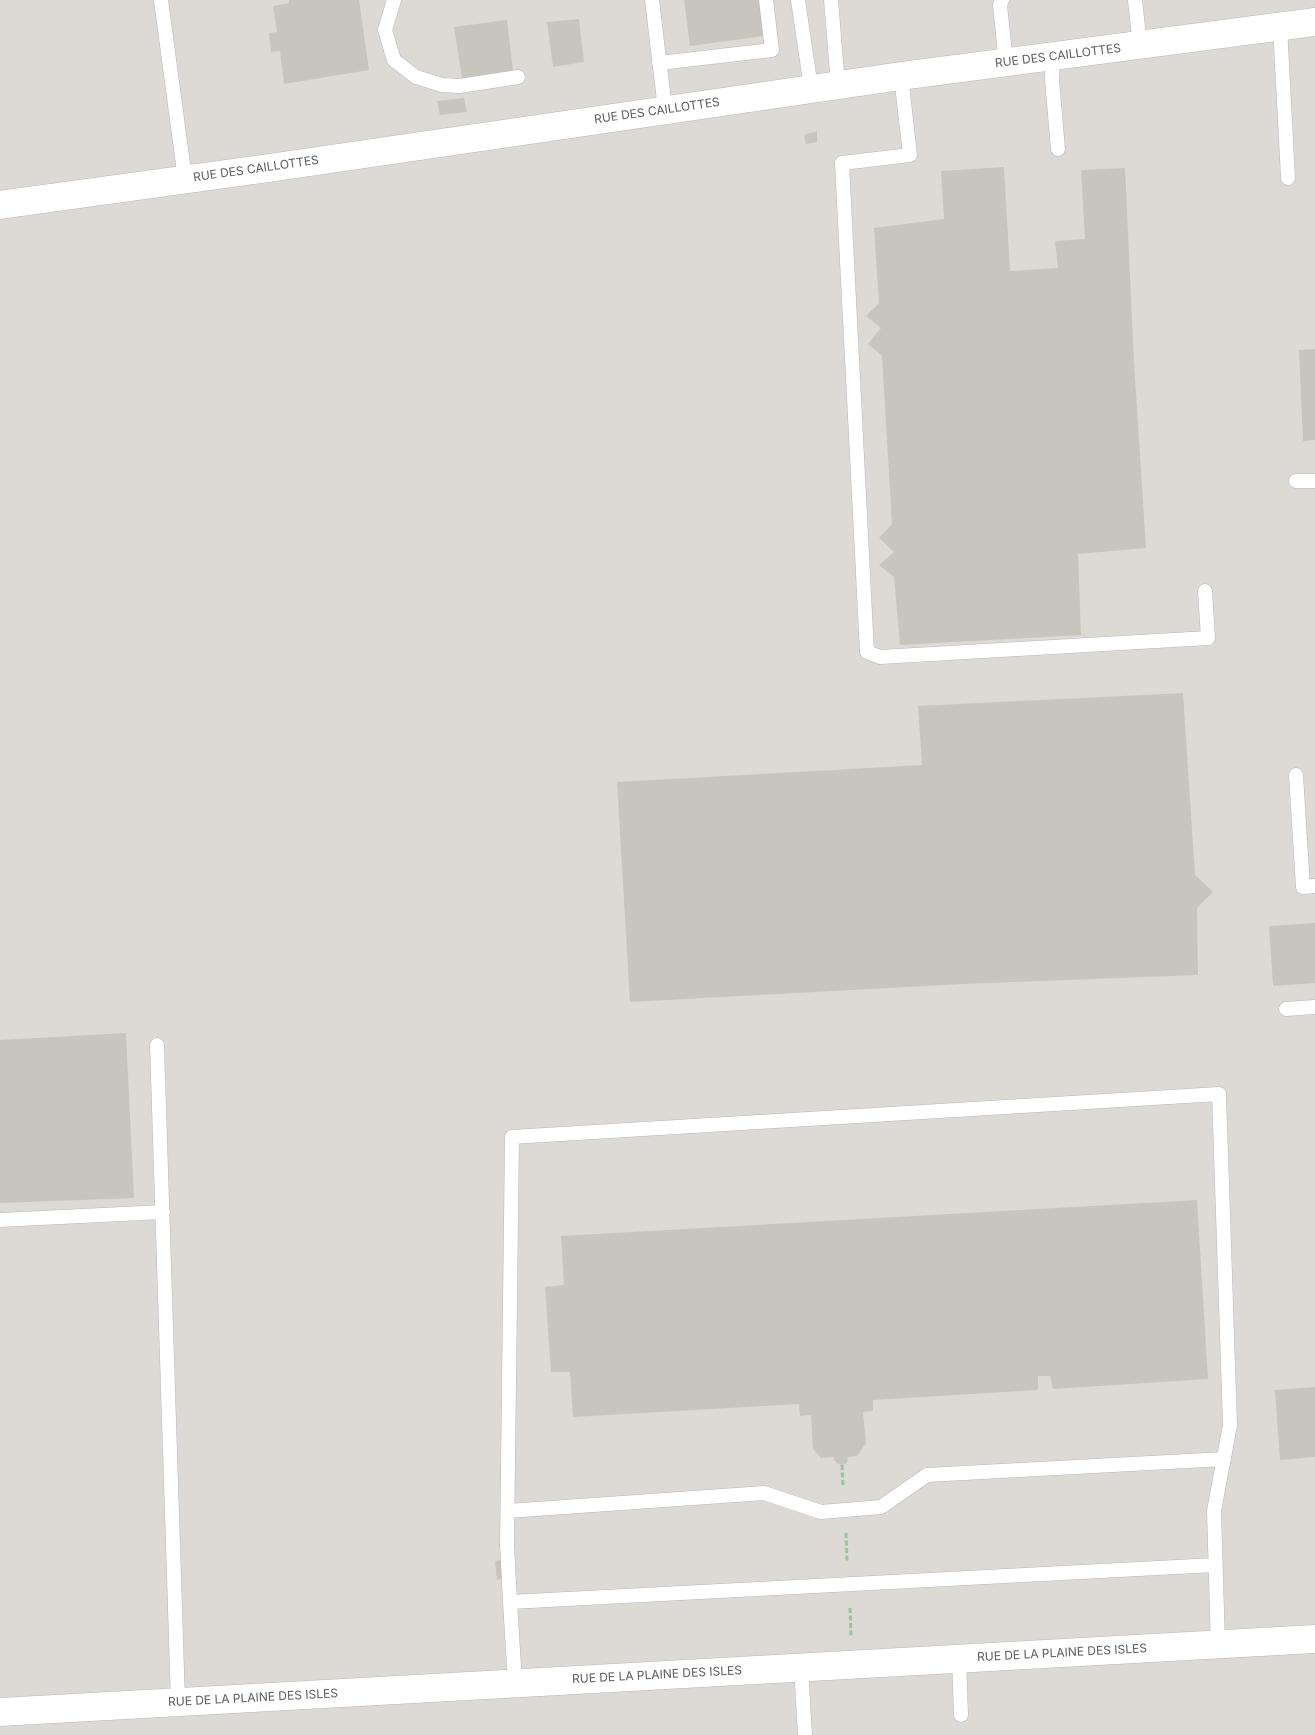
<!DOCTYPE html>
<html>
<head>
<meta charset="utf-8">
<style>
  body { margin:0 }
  canvas { display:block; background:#ece8e0 }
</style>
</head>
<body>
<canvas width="1315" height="1735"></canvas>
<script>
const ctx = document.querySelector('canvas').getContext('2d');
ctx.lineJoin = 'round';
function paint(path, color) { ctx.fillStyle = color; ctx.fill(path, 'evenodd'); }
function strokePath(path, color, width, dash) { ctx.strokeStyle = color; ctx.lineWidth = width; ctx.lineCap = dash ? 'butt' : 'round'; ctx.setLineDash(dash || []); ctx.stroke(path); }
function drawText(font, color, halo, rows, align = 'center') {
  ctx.font = font + ' Inter,sans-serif'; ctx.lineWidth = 4.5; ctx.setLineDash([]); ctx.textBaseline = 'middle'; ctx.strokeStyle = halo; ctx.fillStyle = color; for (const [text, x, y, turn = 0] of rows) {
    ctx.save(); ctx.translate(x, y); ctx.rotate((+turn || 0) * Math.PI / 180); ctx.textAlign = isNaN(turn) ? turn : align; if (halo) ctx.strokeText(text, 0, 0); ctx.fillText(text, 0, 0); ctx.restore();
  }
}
const industrial = new Path2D(`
  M0,0H1315V1735H0Z`);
const building = new Path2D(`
  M289,0H359L369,70L284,84L280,51L271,52L269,33L277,32L273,6L289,3Z
  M684,0H759L764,36L690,46Z
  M579,19L584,62L553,67L547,22Z
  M507,20L513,71L462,78L454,27Z
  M464,98L467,112L440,115L437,101Z
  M817,131V142L806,144L804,135Z
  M1004,167L1010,271L1058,268L1055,241L1085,239L1081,170L1125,168L1134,362L1146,548L1078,554L1081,635L900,645L894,577L879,565L894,552L879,538L892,524L882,356L868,344L881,328L866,316L879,303L874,228L944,219L941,171Z
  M1315,349V440L1303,441L1299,350Z
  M1183,693L1195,875L1213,892L1197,908L1198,975L963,984L630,1002L617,782L922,765L918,706Z
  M1315,923V983L1273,986L1269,926Z
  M126,1033L134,1198L0,1203V1040Z
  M1197,1200L1208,1379L1053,1389L1050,1376H1038V1390L873,1400V1411L863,1412L866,1443L857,1456L848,1457L847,1463L842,1465L838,1464L834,1460V1457L821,1458L813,1449L811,1415L800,1416L799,1404L573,1417L570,1372H551L545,1287L564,1285L561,1236Z
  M1315,1387V1457L1280,1460L1275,1390Z
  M505,1559V1578L497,1580L495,1561Z`);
const path = new Path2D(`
  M842,1465L843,1487
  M846,1533L847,1561
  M850,1608L851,1636`);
const lane = new Path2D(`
  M161,0L185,179
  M394,0L385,30L394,60L416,77L442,85L460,86L518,77
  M652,0L665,109
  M798,0L811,88
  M831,0L838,85
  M1002,0L1000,5L1006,63
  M1135,0L1140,45
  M1280,26L1288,178
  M1053,57L1052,80L1058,149
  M659,63L772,50L766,0
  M901,76L910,155L842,163L867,652L880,657L1208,638L1205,591
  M1296,481H1315
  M1296,775L1303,887L1315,886
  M1286,1009L1315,1007
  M157,1045L178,1702
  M0,1220L163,1212
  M508,1511L764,1493L821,1512L881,1507L927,1475L1224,1459
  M510,1602L507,1545L512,1137L1219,1094L1230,1425L1214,1511L1218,1645
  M959,1659L961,1715
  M801,1667L805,1735
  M515,1683L510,1602L1215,1565`);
const street = new Path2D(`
  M0,205L269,168L901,76L1315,22
  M0,1712L1315,1639`);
const streetNames = [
  ["RUE DES CAILLOTTES",1058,56,-7],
  ["RUE DES CAILLOTTES",657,111,-8],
  ["RUE DES CAILLOTTES",256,169,-8],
  ["RUE DE LA PLAINE DES ISLES",1062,1653,-3],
  ["RUE DE LA PLAINE DES ISLES",657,1675,-3],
  ["RUE DE LA PLAINE DES ISLES",253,1698,-3]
];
paint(industrial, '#dddad5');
paint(building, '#c8c5bf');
strokePath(lane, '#b3b7bb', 15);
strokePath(street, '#b3b7bb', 29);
strokePath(path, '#96c49f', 3, [5, 2.5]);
strokePath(lane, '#fff', 14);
strokePath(street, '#fff', 28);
drawText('12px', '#595d61', '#fff', streetNames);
</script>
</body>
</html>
